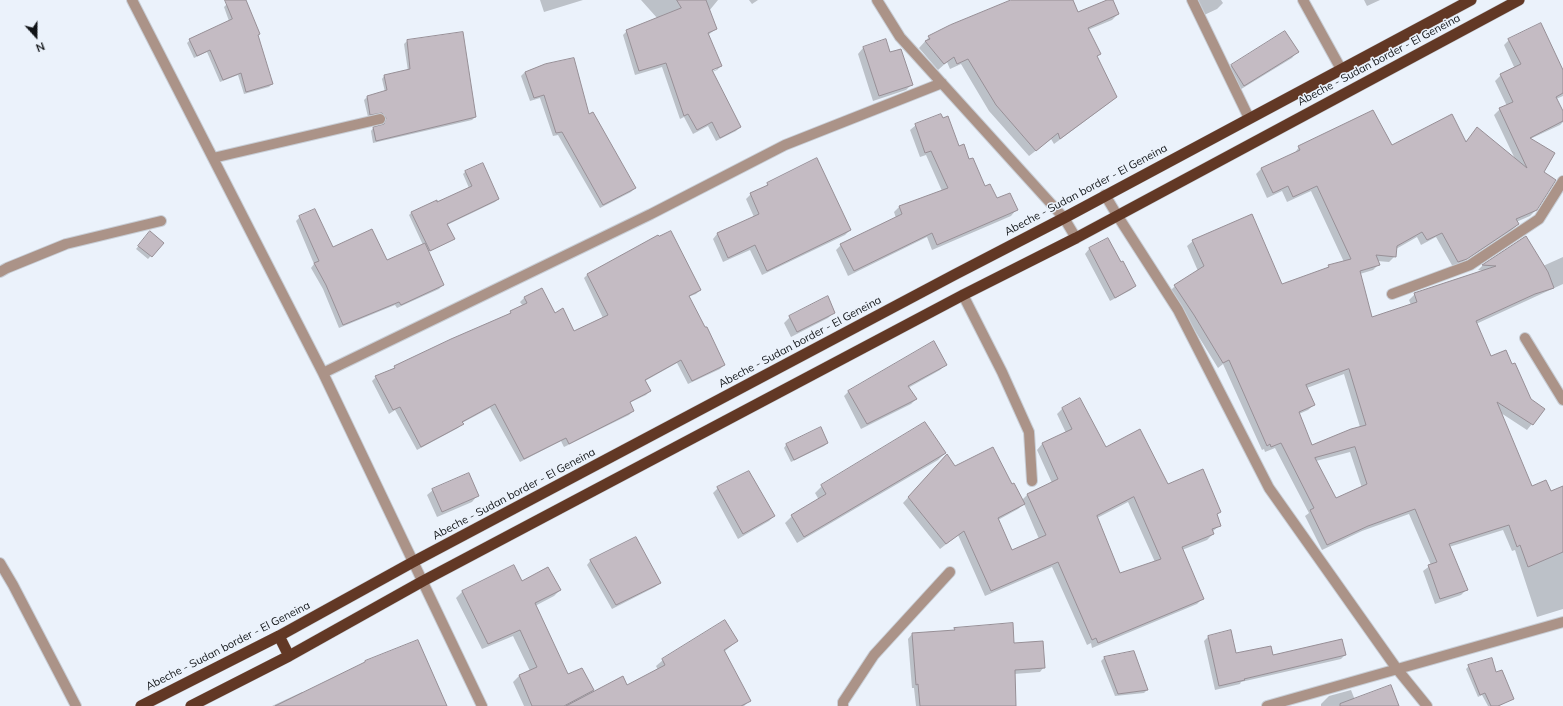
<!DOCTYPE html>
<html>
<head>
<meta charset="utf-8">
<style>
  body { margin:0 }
  #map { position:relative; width:1563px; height:706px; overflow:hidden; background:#ebf2fb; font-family:Mulish,sans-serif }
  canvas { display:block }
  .north { position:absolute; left:16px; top:16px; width:40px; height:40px; -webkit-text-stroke:3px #ebf2fb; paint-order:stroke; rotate:159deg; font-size:11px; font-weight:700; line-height:16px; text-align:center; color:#101316 }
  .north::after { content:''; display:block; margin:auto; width:14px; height:18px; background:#101316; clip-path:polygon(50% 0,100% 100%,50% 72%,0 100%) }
</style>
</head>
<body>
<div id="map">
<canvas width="1563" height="706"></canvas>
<div class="north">N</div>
</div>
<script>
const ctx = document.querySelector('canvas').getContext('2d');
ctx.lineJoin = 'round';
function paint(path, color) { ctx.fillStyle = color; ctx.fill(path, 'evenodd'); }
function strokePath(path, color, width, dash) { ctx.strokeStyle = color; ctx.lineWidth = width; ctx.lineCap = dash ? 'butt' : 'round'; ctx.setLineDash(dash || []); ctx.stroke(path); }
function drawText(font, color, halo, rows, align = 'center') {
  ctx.font = font + ' Mulish,sans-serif'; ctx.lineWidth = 3; ctx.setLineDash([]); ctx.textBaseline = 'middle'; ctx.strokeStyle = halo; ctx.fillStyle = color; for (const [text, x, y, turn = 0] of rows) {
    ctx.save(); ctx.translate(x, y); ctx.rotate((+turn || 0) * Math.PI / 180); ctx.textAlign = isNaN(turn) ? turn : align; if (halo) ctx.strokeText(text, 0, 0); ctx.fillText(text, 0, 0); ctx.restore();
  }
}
const shadow = new Path2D(`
  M237,0H245L272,84L269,87L244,94L238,75L220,82L207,52L194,58L187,43L190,40L229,21L224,7L227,4Z
  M540,0H583L544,12Z
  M641,0H718L709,11L716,29L708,35L721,66L717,70L712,72L740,127L736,131L716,141L708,126L693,134L684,117L680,119L662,67L635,75L623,35L627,31L658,19ZM717,67V69L708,73Z
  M749,0H758L752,4Z
  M1013,0H1072L1078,13L1111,0L1118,14L1112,20L1088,30L1100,54L1096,57L1115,97L1109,103L1054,144L1051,139L1029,156L989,111L961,64L950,69L947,62L938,70L919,48L929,37L951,26Z
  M1194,0H1221L1223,3L1217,9L1202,16Z
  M1364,0H1380L1367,6Z
  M1285,32L1297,52L1292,58L1238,91L1226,71L1231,66Z
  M462,33L475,117L472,120L373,143L371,131L373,128L383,125L384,121L368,117L364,100L367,97L385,92L382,79L384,76L408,71L404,44L407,41Z
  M1509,40L1563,72V96L1556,99L1563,113V122L1560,125L1530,139L1542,173L1536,210L1530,216L1516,222L1518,224L1512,230L1460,264L1453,267L1436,237L1421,245L1417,237L1396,249L1395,256L1389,262L1377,261L1378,265L1373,270L1360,274L1372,318L1411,305L1409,300L1415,294L1485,271L1478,270L1483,265L1526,237L1543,266L1563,257V284L1476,324L1490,358L1531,400L1544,409L1527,430L1501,413L1532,487L1550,492L1563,487V609L1537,617L1515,550L1512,551L1503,530L1449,547L1467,589L1461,595L1435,604L1423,571L1431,565L1409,514L1362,531L1322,550L1305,516L1309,513L1275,448L1265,452L1264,449L1262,450L1223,364L1218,368L1189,321L1169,292L1175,286L1198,271L1187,246L1193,241L1282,285L1344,262L1311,191L1287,202L1282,191L1267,198L1256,174L1261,169L1294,154L1299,147H1391L1465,143L1477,128L1515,159L1494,115L1500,109L1507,106L1495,81L1501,75L1515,69L1504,45ZM1344,374L1360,427L1312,447L1299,414L1308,410L1314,405L1307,388ZM1350,452L1362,488L1336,500L1316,461Z
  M863,48L890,54L912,84L906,90L873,101L858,54Z
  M545,65L588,115L635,188L631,192L600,208L558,135L553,136L540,98L530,101L521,76L525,72Z
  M916,125L959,147L969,161L985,187L996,200L1016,210L1011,216L932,250L927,237L848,276L836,250L841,245L896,218L894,212L899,207L942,191L926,155L920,157L910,130Z
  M466,171L498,199L495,202L447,225L454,239L428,252L443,285L439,289L397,308L395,305L339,328L323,289L311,268L314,264L296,221L300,217L333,248L386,261L423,245L409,215L412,212L437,203L469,188L463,174Z
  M768,184L850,230L845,235L762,275L750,250L723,262L713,239L717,234L754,217L746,199L751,194L763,188Z
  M148,235L163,243L148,259L136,249Z
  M1108,239L1135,286L1131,290L1110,301L1085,254L1089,249Z
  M588,274L700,290L696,294L688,297L724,365L720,369L688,384L677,363L645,381L650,391L646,395L629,403L633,411L629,415L564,447L561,441L520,462L490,408L462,423L458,428L417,450L395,410L389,414L372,381L376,377L391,371L395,367L507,315L511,312L523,306L520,302L524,298L554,314L574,333L603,318L584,278Z
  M834,312L828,318L791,337L784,323L790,317Z
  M933,343L945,365L940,370L908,388L916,399L911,404L861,429L844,396L849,391L871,379L876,375Z
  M1080,400L1106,448L1168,485L1220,512L1216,515L1219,526L1212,532L1213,534L1207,540L1182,550L1203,598L1197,604L1092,648L1091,643L1087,645L1052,567L985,596L958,535L940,549L903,503L942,461L955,468L1012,486L1022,500L1027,495L1052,483L1037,450L1042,444L1066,433L1057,414L1062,409ZM1128,502L1155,562L1120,574L1097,518ZM1024,504L1039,539L1011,551L998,520L1018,509Z
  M820,429L827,443L824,446L791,462L784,448L786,445Z
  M945,453L938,460L797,543L785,523L792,516L819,500L815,493L822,486Z
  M749,472L774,516L769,521L738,539L713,493L718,488Z
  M433,490L477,496L472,502L437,517L427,495Z
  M591,560L660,583L655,587L612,609L587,565Z
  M514,566L522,582L560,590L554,596L535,606L568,676L581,669L594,692L627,686L658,670L656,666L663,660L737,641L724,652L750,700L744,706H524L513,682L519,676L530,671L513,636L482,649L456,598L462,592Z
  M955,629L1013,644L1044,667L1040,672L1014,674L1015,706H916L914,688H912L908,639L912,634L953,631Z
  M1208,637L1235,654L1272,656L1345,655L1341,659L1241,682L1240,684L1215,690L1204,641Z
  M1133,652L1147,690L1144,693L1115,696L1101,661L1104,658Z
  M1469,666L1495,673L1512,699L1499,706H1488L1482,695L1478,697L1466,669Z
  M1351,690L1355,700L1395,706H1321V704L1329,696Z
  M302,692L303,693L446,706H272Z`);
const building = new Path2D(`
  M225,0H246L260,34L258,35L273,84L246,92L241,73L223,80L210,50L197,56L189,39L232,19Z
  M677,0H706L717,29L708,33L722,66L712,70L741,127L720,138L712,122L697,130L688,114L684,116L666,63L639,71L626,30L681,8Z
  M1011,0H1073L1078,12L1107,0H1113L1119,14L1088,28L1101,54L1097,56L1117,97L1060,139L1058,133L1036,151L996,105L968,59L957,64L954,57L944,64L925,41L930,39L928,36L950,25Z
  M1541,23L1563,70V93L1556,97L1563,111V121L1530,138L1555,153L1544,172L1556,180L1537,210L1516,219L1519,224L1467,259L1458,262L1442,233L1427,240L1422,232L1397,246L1396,257L1376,255L1380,265L1360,271L1372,317L1417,302L1414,293L1496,266L1482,265L1526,236L1548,272L1554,288L1535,294L1476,321L1491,356L1506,350L1512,364L1515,363L1531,399L1545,409L1533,425L1497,402L1532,486L1546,480L1551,491L1563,486V552L1528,567L1520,545L1517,547L1509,525L1449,544L1468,590L1440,599L1428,565L1437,562L1415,509L1368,526L1327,545L1310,510L1314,508L1281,443L1271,447L1270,444L1267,446L1229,360L1223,363L1194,315L1174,285L1204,266L1192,240L1252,214L1282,284L1329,267L1328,265L1351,259L1317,186L1293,197L1288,186L1273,193L1261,168L1300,150L1298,146L1373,110L1392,145L1452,114L1466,142L1477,127L1527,168L1499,108L1513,102L1500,74L1521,64L1508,39ZM1349,369L1366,425L1351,429L1312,445L1299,412L1315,405L1306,385ZM1355,447L1367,484L1336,498L1315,458Z
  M1285,31L1299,52L1244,86L1231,65Z
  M463,32L476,117L376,141L373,127L384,124L386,118L382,113L370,115L367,96L387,90L384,75L410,69L407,40Z
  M886,39L890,52L901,49L913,85L879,96L863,47Z
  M574,58L589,114L593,112L636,188L603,205L562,132L556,133L544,95L534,98L525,72L545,64Z
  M941,114L943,118L948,116L959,146L964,144L969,159L973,158L985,186L990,184L997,198L1010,193L1018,210L937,245L932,233L854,271L840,244L902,214L899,206L948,188L931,151L925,153L915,124Z
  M817,158L851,230L767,271L755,245L728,258L717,233L759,214L750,193L768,185L767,183Z
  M483,163L499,199L447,224L455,239L430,251L411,212L437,200V202L472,186L465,171Z
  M315,209L333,247L372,229L387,260L425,243L444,285L401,305L399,302L343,325L326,285L314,263L319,261L299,216Z
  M150,231L164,243L152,257L138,246Z
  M671,231L701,290L689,296L705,327H707L725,365L692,381L681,360L645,380L651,391L630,402L634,411L569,444L566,438L524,459L495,404L462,422L464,424L421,447L400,407L393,410L375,376L395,368L394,366L451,339L511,313L510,311L527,303L524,297L542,288L555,313L563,308L574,331L608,315L587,274L658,235L659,236Z
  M1108,238L1121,262L1123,261L1136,286L1115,298L1089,248Z
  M828,296L835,313L797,332L789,316Z
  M934,341L947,365L908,386L917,399L867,424L848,391Z
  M1080,398L1106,447L1140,429L1168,484L1203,469L1221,512L1217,514L1221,526L1212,529L1214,534L1182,547L1204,599L1098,643L1096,638L1092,640L1058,562L991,591L964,531L946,544L908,497L947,454L955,466L993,447L1012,484L1014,483L1025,504L998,518L1012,550L1046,535L1027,494L1058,479L1042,443L1072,429L1062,408ZM1134,497L1161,559L1120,573L1097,516Z
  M925,422L946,453L804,537L791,515L826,494L821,485Z
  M821,427L828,443L794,460L786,444Z
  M749,471L775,516L743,534L717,487Z
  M469,473L479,496L442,512L432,489Z
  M636,537L661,583L616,605L590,560Z
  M514,565L522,581L548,567L561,590L535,603L568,674L582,668L594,690L564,706H532L519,675L537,667L520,630L488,644L462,591Z
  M725,620L738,641L724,650L751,701L741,706H566L623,676L627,685L665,665L662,659Z
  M1013,623L1014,643L1043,641L1045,668L1015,670L1016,706H920L918,684L916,685L912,633L955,630L954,628Z
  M1231,630L1236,653L1271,646L1273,655L1342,639L1346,655L1244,679L1245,680L1219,686L1208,636Z
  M418,640L447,706H275L365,662V661Z
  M1134,651L1148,690L1118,694L1104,657Z
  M1492,658L1496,672L1502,670L1514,699L1498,706H1491L1485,693L1480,695L1468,665Z
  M1391,685L1399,706H1340V704Z`);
const service = new Path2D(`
  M0,272L7,268L66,244L161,221
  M0,563L13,585L76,706`);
const minor = new Path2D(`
  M132,0L323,373L482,706
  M877,0L900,37L1064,218L1076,238
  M1192,0L1249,118
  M1303,0L1341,69
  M213,158L380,119
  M1105,195L1117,215L1178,310L1269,488L1397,669L1427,706
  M1392,294L1470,265L1539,219L1563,181
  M963,295L1002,372L1029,432L1032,481
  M1525,338L1563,400
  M323,373L651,214L785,145L942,83
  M843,706V702L874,655L950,572
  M1267,706L1563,622`);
const trunk = new Path2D(`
  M279,636L289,656
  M141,706L279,636L413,562L954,275L1064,218L1471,0
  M191,706L289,656L423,581L963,295L1076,238L1519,0`);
const streetNames = [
  ["Abeche - Sudan border - El Geneina",1379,60,-28],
  ["Abeche - Sudan border - El Geneina",1086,190,-28],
  ["Abeche - Sudan border - El Geneina",800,342,-28],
  ["Abeche - Sudan border - El Geneina",514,494,-28],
  ["Abeche - Sudan border - El Geneina",228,646,-27]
];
paint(shadow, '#0003');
paint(building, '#c4bbc3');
strokePath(building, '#978f96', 1);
strokePath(service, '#c8ced6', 12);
strokePath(minor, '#c8ced6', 12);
strokePath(trunk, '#c8ced6', 12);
strokePath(service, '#ab9388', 10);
strokePath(minor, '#ab9388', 10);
strokePath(trunk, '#623825', 11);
drawText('11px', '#101316', '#ebf2fb', streetNames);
</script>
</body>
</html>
